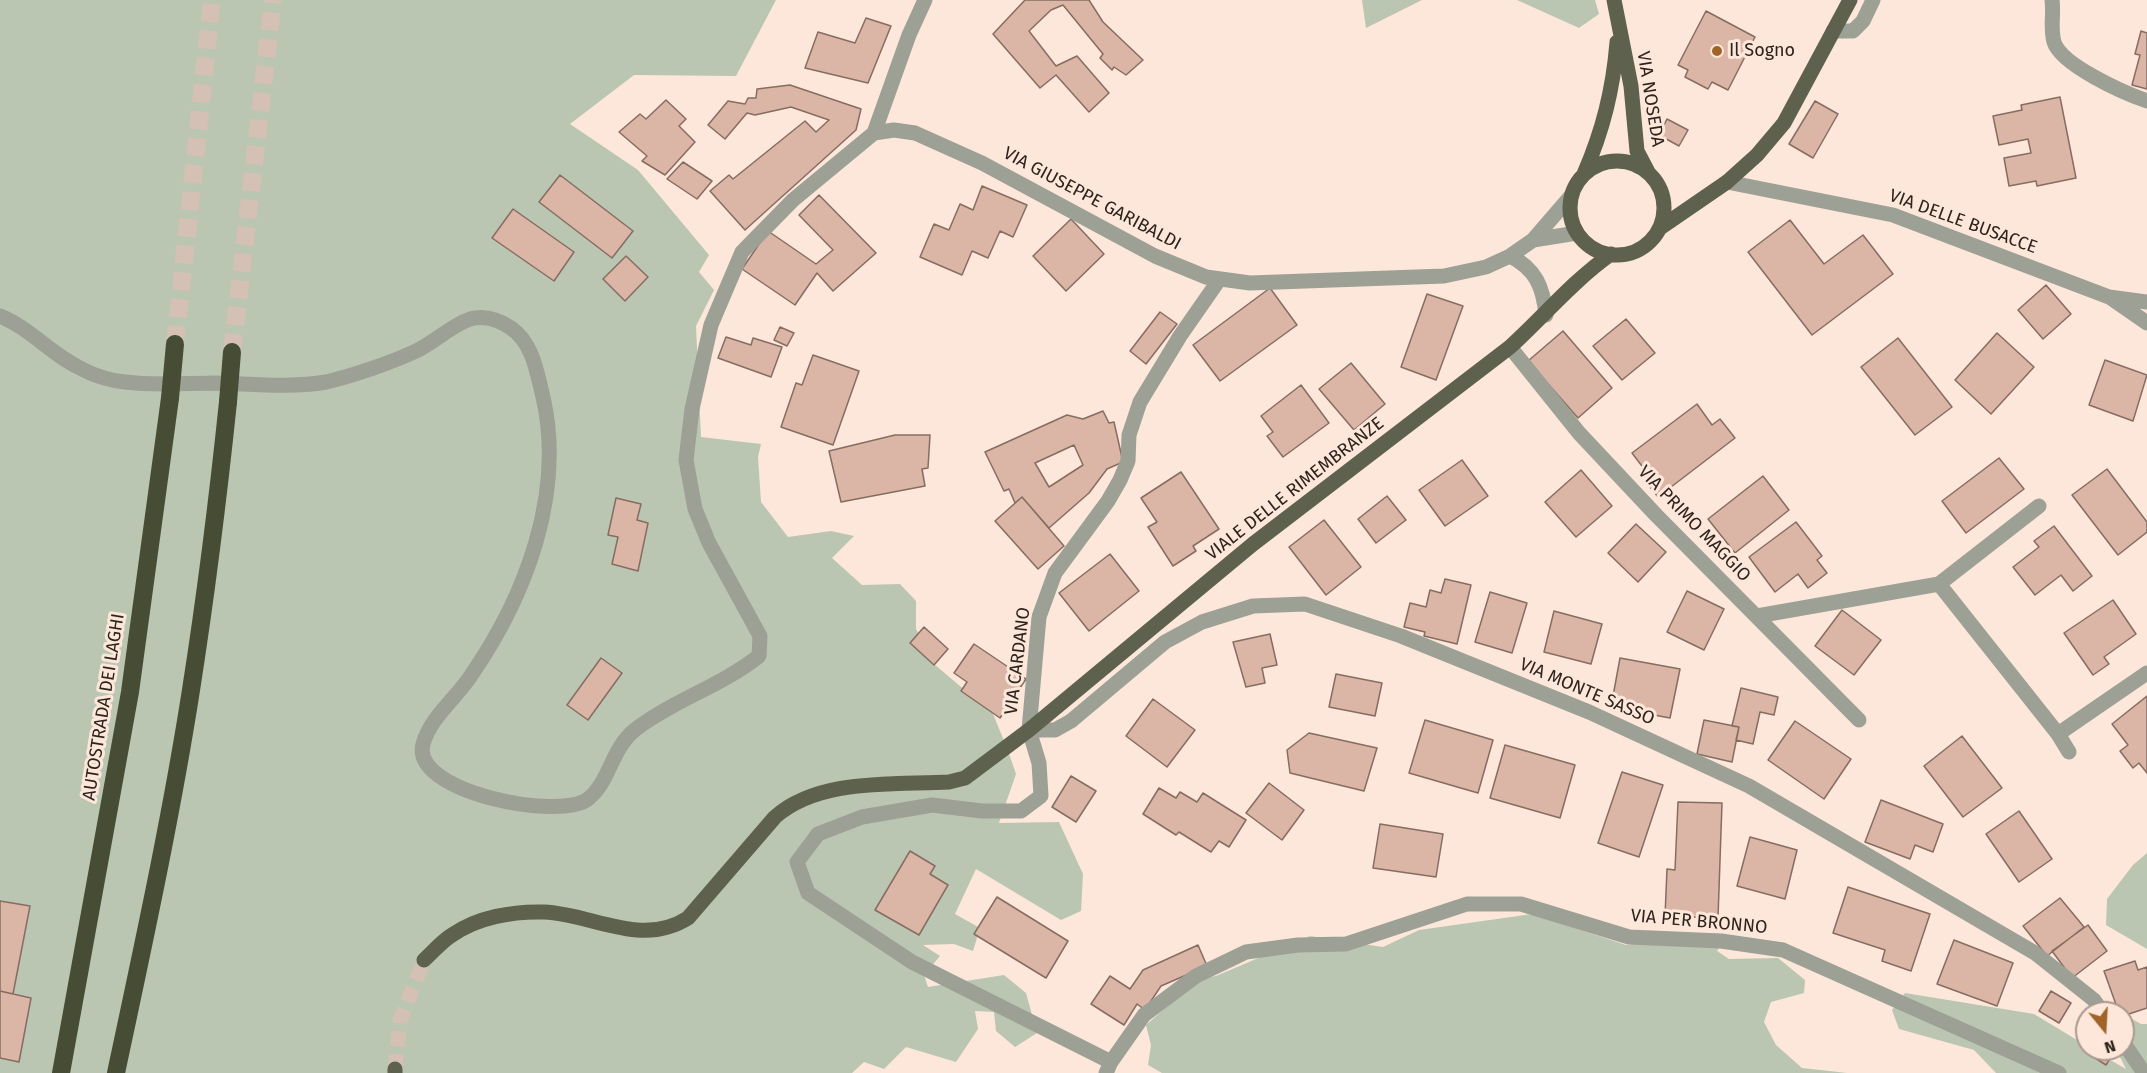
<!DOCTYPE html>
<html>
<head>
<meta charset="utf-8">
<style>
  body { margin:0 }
  #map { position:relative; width:2147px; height:1073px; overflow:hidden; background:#fde7da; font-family:"Fira Sans",sans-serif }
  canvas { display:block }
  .north { position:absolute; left:2075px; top:1001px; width:60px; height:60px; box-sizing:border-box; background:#fde7da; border:2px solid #aa998f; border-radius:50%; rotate:162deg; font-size:16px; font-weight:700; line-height:24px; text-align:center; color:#2e241e }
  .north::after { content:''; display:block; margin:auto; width:21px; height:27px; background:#a16428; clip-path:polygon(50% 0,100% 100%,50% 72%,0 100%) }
</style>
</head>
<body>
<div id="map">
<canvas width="2147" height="1073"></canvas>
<div class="north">N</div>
</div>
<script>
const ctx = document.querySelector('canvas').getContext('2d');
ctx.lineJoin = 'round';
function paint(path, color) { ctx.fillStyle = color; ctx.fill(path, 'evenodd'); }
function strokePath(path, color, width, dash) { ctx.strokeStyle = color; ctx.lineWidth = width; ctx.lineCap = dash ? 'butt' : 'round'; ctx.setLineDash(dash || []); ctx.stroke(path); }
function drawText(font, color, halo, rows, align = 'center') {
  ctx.font = font + ' "Fira Sans",sans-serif'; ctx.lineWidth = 6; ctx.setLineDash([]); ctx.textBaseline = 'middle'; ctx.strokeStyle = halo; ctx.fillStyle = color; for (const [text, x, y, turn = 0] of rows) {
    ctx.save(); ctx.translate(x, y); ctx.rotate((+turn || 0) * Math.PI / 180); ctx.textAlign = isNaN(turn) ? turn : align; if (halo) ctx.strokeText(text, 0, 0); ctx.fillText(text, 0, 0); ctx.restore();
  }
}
const green = new Path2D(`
  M0,0H776L736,76L634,75L570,124L638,170L709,255L699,272L714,290L696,326L701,437L761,444L758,457L761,502L788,537L831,531L854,536L832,558L862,585L900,584L916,601V629L934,664L993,714L1007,748L1016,774L999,823L1059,822L1083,874L1081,911L1061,920L976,869L955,914L980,928L973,951L954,944L923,945L940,956L924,975L928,987L1004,975L1026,993L1037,1033L1015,1047L996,1031L994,1012L975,1011L978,1029L956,1062L906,1047L884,1069L864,1062L852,1073H0Z
  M1362,0H1422L1366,28Z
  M1517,0H1595L1599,14L1579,28Z
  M2147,853V949L2106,925L2107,899L2133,865Z
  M1532,914L1626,945L1730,935L1717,951L1729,959L1778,958L1805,980L1804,993L1771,1002L1764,1022L1776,1045L1802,1068L1847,1073H1162L1148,1065L1151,1045L1146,1025L1198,979L1216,976L1310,936L1383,947L1419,930Z
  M1905,993L2034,1014L2087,1046V1049H2091L2126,1069L2116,1049H2123V1014L2141,1024H2147V1073H1996L1974,1050L1899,1029L1892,1010Z`);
const building = new Path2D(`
  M1025,0H1089L1103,22L1143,60L1126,75L1114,67L1112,70L1100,58L1103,54L1063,5L1051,10L1029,31L1056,66L1077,56L1109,93L1089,112L1056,75L1040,88L993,34Z
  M1706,11L1755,37L1728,90L1712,82L1708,89L1685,77L1688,70L1678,65Z
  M866,18L891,26L868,83L805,68L818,32L855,43Z
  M2141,31L2147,33V89L2132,85L2140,55L2135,54Z
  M790,85L861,109L856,130L745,230L710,191L729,175L733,179L805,121L816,132L829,120L791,107L755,115L747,113L725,139L708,125L728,101L745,104L748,98H756L757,89Z
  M2060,97L2076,178L2037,186L2036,181L2009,186L2004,158L2031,153L2028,139L1999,145L1993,116L2022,110L2021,105Z
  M666,100L686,119L679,126L695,142L665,175L642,161L647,156L619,132L640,114L646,119Z
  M1815,101L1838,114L1813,158L1789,144Z
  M1667,119L1688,130L1679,146L1659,135Z
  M683,162L712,181L697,199L667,179Z
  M560,175L633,231L612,258L539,202Z
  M982,186L1027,205L1013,237L1000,231L988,258L972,251L962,275L920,257L934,224L949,230L960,204L973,210Z
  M819,195L876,253L833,291L817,273L795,305L742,269L768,231L816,264L833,250L799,215Z
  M513,209L574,252L554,281L492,238Z
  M1071,219L1104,254L1066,291L1033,256Z
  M1790,220L1824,264L1863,235L1893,274L1812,335L1748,252Z
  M626,256L648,277L625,301L603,279Z
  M2046,285L2071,314L2043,339L2018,310Z
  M1270,288L1297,325L1220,381L1193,345Z
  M1427,294L1463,306L1436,380L1401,367Z
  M1160,312L1177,324L1146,364L1130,351Z
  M1626,319L1655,353L1622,380L1593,346Z
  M780,327L794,333L787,346L774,340Z
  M1563,331L1612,388L1578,418L1528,361Z
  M1997,333L2034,367L1991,414L1955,380Z
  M726,337L751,345L753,338L782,347L771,377L718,358Z
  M1898,338L1952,407L1915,435L1861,367Z
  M813,355L859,371L833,445L781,427L796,383L802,385Z
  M2105,360L2147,375L2133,421L2089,405Z
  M1351,363L1385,404L1354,430L1319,389Z
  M1301,385L1329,423L1283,457L1267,436L1273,432L1261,416Z
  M1697,404L1712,425L1720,419L1735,438L1658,497L1643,478L1648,474L1632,453Z
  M1103,411L1109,423L1114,422L1123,462L1107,469L1089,493L1049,528L1022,497L1015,503L1009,489L1004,491L985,452L1067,415L1083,419ZM1074,445L1083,465L1049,487L1035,463Z
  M895,435H930L928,468L922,469L925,486L841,502L829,451Z
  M1999,458L2024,489L1966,533L1942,501Z
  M1462,460L1488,496L1445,526L1419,490Z
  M2107,469L2147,522V532L2118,555L2072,495Z
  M1581,470L1612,506L1576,537L1545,502Z
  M1181,472L1219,529L1193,546L1196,551L1173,566L1148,527L1157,522L1141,498Z
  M1763,476L1789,510L1735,553L1708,519Z
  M1387,496L1406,520L1376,543L1358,519Z
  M1022,497L1064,546L1038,569L995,521Z
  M616,498L641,504L637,520L648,523L638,571L612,564L618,537L608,535Z
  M1324,520L1361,567L1326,595L1289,547Z
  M1796,522L1822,556L1817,560L1827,573L1808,588L1798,574L1775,592L1749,557Z
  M1636,524L1666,552L1638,582L1608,553Z
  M2054,526L2092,576L2073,591L2061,575L2035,595L2013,567L2039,547L2034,541Z
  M1110,554L1139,591L1089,631L1059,593Z
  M1445,579L1471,585L1457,644L1424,636L1425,632L1404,627L1410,603L1426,607L1430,590L1441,593Z
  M1687,591L1724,609L1704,650L1667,632Z
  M1490,592L1527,603L1512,653L1475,642Z
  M2113,600L2136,634L2104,657L2109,664L2093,675L2064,633Z
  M1842,610L1881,640L1854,675L1815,646Z
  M1554,611L1602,624L1591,664L1544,652Z
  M924,627L948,649L934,665L910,643Z
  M1270,634L1277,665L1262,668L1265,683L1246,687L1233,642Z
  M974,644L1026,679L1000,718L961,691L967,682L954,673Z
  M601,658L622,673L588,720L567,705Z
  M1620,658L1680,669L1670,718L1611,707Z
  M1336,674L1382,683L1375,716L1329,707Z
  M1741,688L1778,697L1774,715L1760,712L1753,744L1736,740L1739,727L1732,726Z
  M2147,696V773L2139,763L2133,768L2120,751L2128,745L2112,724Z
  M1153,699L1195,730L1167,767L1126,736Z
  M1425,720L1493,740L1478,793L1409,773Z
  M1704,720L1739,727L1732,762L1697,754Z
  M1795,721L1851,759L1824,799L1768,760Z
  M1309,733L1377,748L1364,791L1290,773L1287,750Z
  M1962,736L2002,788L1963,817L1924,766Z
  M1505,745L1575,765L1560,818L1490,798Z
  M1622,772L1663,785L1639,857L1598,843Z
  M1071,776L1096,791L1076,822L1052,807Z
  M1269,783L1304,810L1282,840L1246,813Z
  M1159,788L1176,798L1180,792L1197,802L1203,793L1246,820L1229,847L1219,841L1211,852L1179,832L1176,835L1143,814Z
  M1881,800L1943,824L1933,852L1915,845L1910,859L1865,842Z
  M1678,802L1722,803L1718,918L1665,916L1667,869L1675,870Z
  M2019,811L2052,859L2019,882L1986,834Z
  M1380,824L1443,834L1436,877L1373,868Z
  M1750,837L1797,850L1785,899L1737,886Z
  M910,851L935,866L930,874L948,885L919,935L875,910Z
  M1848,887L1930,914L1911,971L1882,961L1885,950L1833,933Z
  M997,897L1068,941L1046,978L974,934Z
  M2060,898L2084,927L2047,956L2023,926Z
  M0,901L30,906L13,994L0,991Z
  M2088,925L2107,951L2072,978L2052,951Z
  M1954,940L2013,963L1997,1006L1937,984Z
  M1198,945L1207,966L1161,986L1145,1010L1137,1004L1124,1025L1091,1004L1110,976L1130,989L1143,970Z
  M2135,961L2138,970L2147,967V1008L2123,1016V1013H2119L2104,971Z
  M0,991L31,998L19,1062L0,1058Z
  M2051,991L2071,1003L2059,1023L2039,1011Z
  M2092,1049H2113L2115,1050L2106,1065L2089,1054Z`);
const majorTunnel = new Path2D(`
  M395,1069L400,1020L424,960`);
const highwayTunnel = new Path2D(`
  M175,344L212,0
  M232,352L273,0`);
const minor = new Path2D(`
  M2052,0C2054,14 2050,28 2054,42C2061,65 2124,93 2147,101
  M1833,31H1853L1863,21L1873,0
  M874,133L909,35L925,0
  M1727,182L1893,215L2109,297L2147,302
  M1533,240L1577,233
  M1510,256C1536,269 1543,287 1546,315
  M2111,298L2147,323
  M0,316C32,329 52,356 84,370C95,376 112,381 125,382C155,386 188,383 218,383C253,384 292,388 326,382C352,376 390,363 414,352C434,343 450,326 470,319C484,315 499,320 511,328C533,343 537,373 543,397C565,493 526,595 472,674C457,698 431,716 423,744C410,792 559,821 588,799C610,782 611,748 636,729C674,700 721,686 759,656L760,636L709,543L695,509L686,460L692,409L711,325L742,252L793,200L874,133L894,130L915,133L982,163L1155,256L1206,277L1250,283L1444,276L1486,267L1510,256L1533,240L1571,196
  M1510,347L1579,433L1656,515L1859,720
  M1939,584L2039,506
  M1757,616L1939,584L2058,734L2069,752
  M1029,730H1055L1071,721L1165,642L1202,622L1253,606L1305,604L1401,636L1589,712L1749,786L2035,953L2094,1000L2103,1013
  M2058,734L2147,673
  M2123,1042L2144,1073
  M1111,1062L1144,1015L1196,976L1246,952L1298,945L1346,944L1467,904H1521L1629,937L1721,941L1783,950L2059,1073
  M1106,1073L1111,1062L912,962L808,893L797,862L818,834L862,817L932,805L982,811H1021L1041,796L1039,763L1029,730L1039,617L1055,573L1108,501L1120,480L1128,461L1129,435L1140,402L1180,336L1219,280`);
const major = new Path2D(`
  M1614,0L1631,86L1637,151L1648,172
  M1570 208a47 47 0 1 1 94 0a47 47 0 1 1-94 0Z
  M1584,174C1603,130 1613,90 1617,42
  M1660,228L1727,182L1757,155L1784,123L1850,0
  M424,960C433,952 442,941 452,935C478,917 513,911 544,912C593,914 641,948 688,918L775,817C819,778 893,785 949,782L965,778L1029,730L1253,544L1510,347C1544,316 1573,281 1611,254
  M395,1073V1069`);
const highway = new Path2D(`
  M61,1073L130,692L170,398
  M116,1073C143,946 171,818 191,690C206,594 218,498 228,402`);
const highwayBridge = new Path2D(`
  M170,398L175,344
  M228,402L232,352`);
const markers = [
  [1717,51,6,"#a16428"]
];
const poiNames = [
  ["Il Sogno",1729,51]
];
const streetNames = [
  ["VIA NOSEDA",1650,99,81],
  ["VIA GIUSEPPE GARIBALDI",1092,199,28],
  ["VIA DELLE BUSACCE",1963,222,20],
  ["VIALE DELLE RIMEMBRANZE",1295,489,-38],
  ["VIA PRIMO MAGGIO",1694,524,46],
  ["VIA CARDANO",1018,661,-83],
  ["VIA MONTE SASSO",1587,692,23],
  ["AUTOSTRADA DEI LAGHI",104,707,-81],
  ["VIA PER BRONNO",1699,922,5]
];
paint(green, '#bac6b2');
paint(building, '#dbb5a5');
strokePath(building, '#866d61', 1.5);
strokePath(majorTunnel, '#d4c0b4', 15, [15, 8]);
strokePath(highwayTunnel, '#d4c0b4', 18, [18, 9]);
strokePath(minor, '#9da094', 15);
strokePath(major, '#5d614e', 15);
strokePath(highway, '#474c35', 18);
strokePath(highwayBridge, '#474c35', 18);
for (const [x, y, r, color] of markers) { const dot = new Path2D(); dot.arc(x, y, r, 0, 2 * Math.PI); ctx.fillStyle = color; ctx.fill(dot); strokePath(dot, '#fde7da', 2); }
drawText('18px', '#2e241e', '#fde7da', poiNames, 'left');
drawText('18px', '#2e241e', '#fde7da', streetNames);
</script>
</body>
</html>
